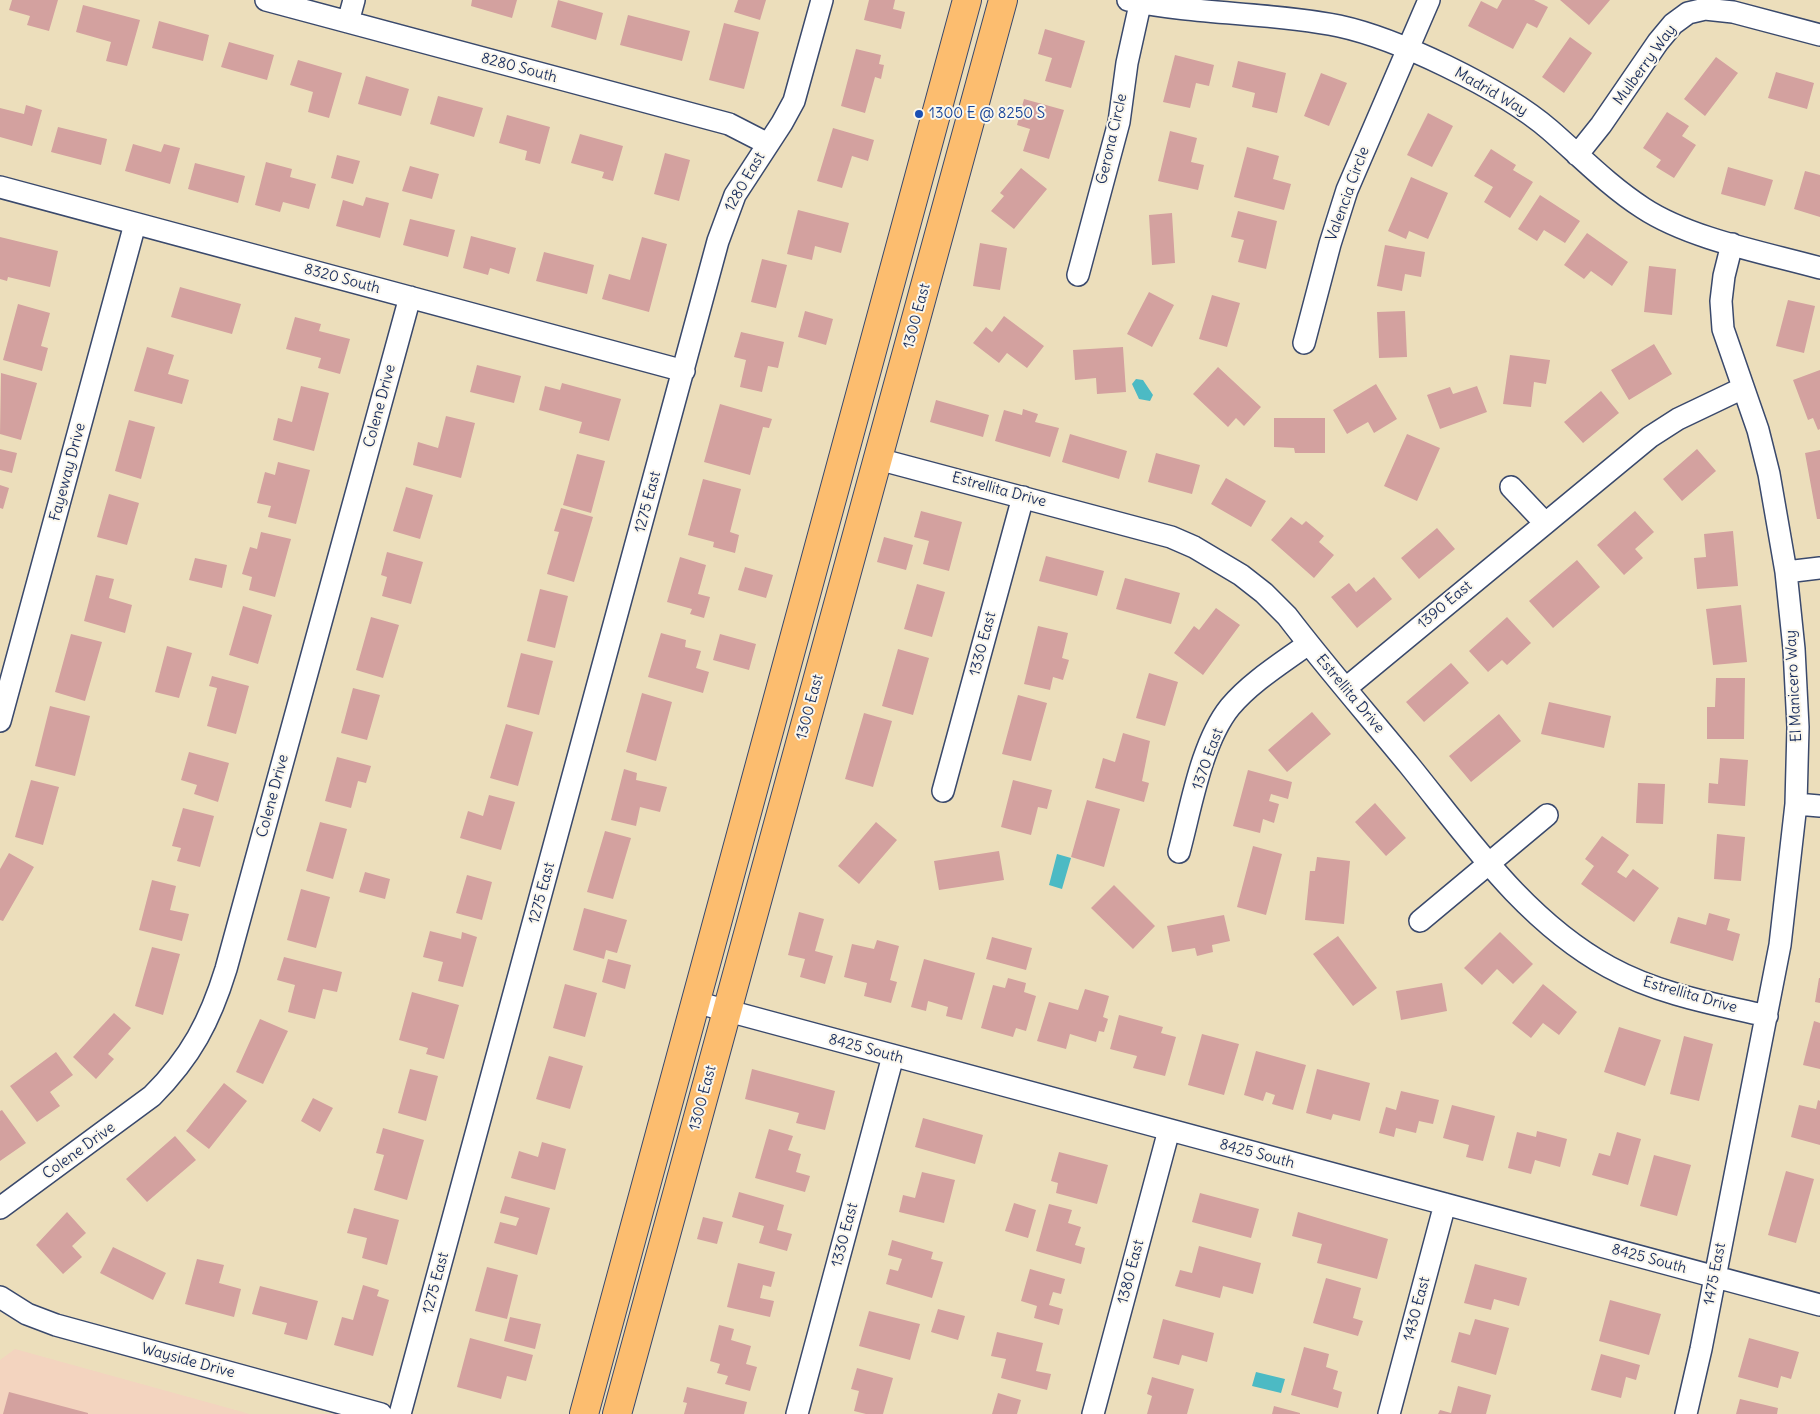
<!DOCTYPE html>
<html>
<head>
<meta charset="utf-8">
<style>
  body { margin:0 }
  canvas { display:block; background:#ecdebb }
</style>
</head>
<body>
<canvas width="1820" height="1414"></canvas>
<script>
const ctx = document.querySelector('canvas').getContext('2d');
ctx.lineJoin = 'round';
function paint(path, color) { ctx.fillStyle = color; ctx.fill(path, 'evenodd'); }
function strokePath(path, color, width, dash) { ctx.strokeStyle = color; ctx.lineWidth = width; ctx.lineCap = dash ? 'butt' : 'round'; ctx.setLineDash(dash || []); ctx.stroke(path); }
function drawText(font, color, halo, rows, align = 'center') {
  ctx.font = font + ' Delius,sans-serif'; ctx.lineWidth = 4; ctx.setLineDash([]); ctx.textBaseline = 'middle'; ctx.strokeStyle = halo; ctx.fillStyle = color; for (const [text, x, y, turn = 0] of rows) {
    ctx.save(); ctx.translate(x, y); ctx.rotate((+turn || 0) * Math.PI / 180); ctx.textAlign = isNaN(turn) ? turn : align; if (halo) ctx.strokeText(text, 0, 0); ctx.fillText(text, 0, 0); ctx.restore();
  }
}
const built = new Path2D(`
  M15,1349L250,1414H0V1360Z`);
const water = new Path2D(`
  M1136,379L1143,380L1153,395L1150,401L1139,399L1132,384Z
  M1057,854L1071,858L1062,889L1049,885Z
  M1256,1372L1285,1379L1281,1393L1252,1386Z`);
const building = new Path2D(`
  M12,0H58L49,31L27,25L30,16L9,10Z
  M472,0H517L512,18L471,6Z
  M558,0L603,13L596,40L551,27Z
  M738,0H766L760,20L734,12Z
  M869,0H895L893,9L905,12L901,29L864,20Z
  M1502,0H1534L1548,7L1537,28L1527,23L1513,49L1468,26L1481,1L1497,9Z
  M1560,0H1610L1589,25Z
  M83,5L140,20L127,66L106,61L111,42L76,32Z
  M628,15L690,31L682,61L620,45Z
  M159,21L209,35L203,61L152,48Z
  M724,23L759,32L744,89L709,80Z
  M1045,29L1085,41L1071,88L1045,81L1052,58L1038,54Z
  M1570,37L1592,53L1564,93L1542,77Z
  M229,42L274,55L267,80L221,67Z
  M856,49L881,55L879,64L884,65L881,79L875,77L865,113L841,106Z
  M1175,55L1214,65L1209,86L1196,83L1190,108L1163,102Z
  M1716,57L1738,73L1705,116L1684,99Z
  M298,60L342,73L329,118L308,112L313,92L290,85Z
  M1238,61L1286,73L1277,113L1252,107L1255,93L1232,87Z
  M1776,72L1814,83L1807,109L1768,98Z
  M1321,73L1347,83L1329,126L1304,116Z
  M366,76L409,89L401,116L358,104Z
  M438,96L483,108L474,137L430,124Z
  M1024,99L1064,110L1049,159L1023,151L1030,129L1017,125Z
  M26,105L42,110L32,146L0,137V108L24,114Z
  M1667,112L1689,126L1682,136L1696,145L1674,178L1656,167L1661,160L1643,148Z
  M1428,113L1453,126L1432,167L1407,155Z
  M507,115L550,127L540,164L525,160L527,151L499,143Z
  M58,127L107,139L101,165L51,152Z
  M833,128L874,140L868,161L852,156L842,188L817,181Z
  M1170,131L1197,138L1191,162L1204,165L1198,190L1158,181Z
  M580,134L623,146L613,181L602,178L604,172L571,163Z
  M133,144L161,152L164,144L180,148L170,184L125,171Z
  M1247,147L1279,156L1273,179L1291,184L1284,210L1234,197Z
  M1491,149L1516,165L1513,170L1533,182L1510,218L1484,202L1493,187L1474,176Z
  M665,153L690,160L679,201L654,194Z
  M337,155L360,161L353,184L331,178Z
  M266,162L292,169L290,177L316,184L309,209L283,202L280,212L255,205Z
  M195,163L245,176L238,203L188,189Z
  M410,166L439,174L432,199L402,191Z
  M1728,167L1773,180L1765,206L1721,194Z
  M1021,168L1047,189L1014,229L991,211L1004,196L1000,193Z
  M1805,171L1820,175V217L1794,209Z
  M1411,177L1448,193L1428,239L1409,231L1406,239L1388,231Z
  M1540,195L1580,221L1565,243L1544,230L1537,241L1518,229Z
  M366,197L389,203L380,238L336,226L343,200L363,206Z
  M798,210L849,223L841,253L815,246L812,260L787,254Z
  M1238,211L1277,221L1266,269L1238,262L1244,240L1231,237Z
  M1172,213L1175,263L1152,265L1149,215Z
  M410,219L455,230L448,257L403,245Z
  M1587,233L1628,262L1612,286L1591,271L1584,279L1564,265Z
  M471,236L516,248L509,274L490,268L488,275L463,268Z
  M0,237L58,251L50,287L8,277L7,281L0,279Z
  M642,237L667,244L649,312L602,299L609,274L630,280Z
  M980,243L1007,248L1000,290L973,286Z
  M1385,245L1425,252L1421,277L1405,274L1402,291L1377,286Z
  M544,252L594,265L587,294L536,281Z
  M762,259L787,265L776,308L751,302Z
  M1649,266L1676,269L1672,315L1644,312Z
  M180,287L241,304L232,334L171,317Z
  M1149,292L1174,305L1152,347L1127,334Z
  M1212,295L1240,303L1227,347L1199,339Z
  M1788,300L1815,306L1804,353L1776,346Z
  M18,304L50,313L41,346L48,348L42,371L3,360Z
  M805,311L833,319L826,345L798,337Z
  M1405,311L1407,357L1379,358L1377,312Z
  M1004,316L1044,346L1027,368L1007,353L999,363L973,343L986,327L992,332Z
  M295,317L321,324L319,331L350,339L340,374L318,368L321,358L286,349Z
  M741,332L784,342L778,368L768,366L762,392L740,387L746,360L734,357Z
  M1654,344L1672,374L1629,400L1611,370Z
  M147,347L174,355L168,374L189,380L182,404L134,391Z
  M1123,347L1126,392L1097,394L1096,378L1075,380L1073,350Z
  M1510,355L1550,360L1546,384L1534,382L1531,407L1503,404Z
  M477,365L521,376L514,403L470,392Z
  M1218,367L1261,407L1244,426L1236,418L1228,427L1193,394Z
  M1820,370V429L1818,430L1813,418L1808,420L1793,380Z
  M1,373L37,383L21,440L0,434Z
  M562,383L621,399L609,441L579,433L582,422L539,410L545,386L560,390Z
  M1376,384L1397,419L1374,433L1368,422L1347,434L1333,410Z
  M301,386L329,393L314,451L273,440L278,418L292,422Z
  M1477,386L1487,412L1440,429L1427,395L1450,387L1453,394Z
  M1601,391L1619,413L1583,443L1564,422Z
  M936,400L989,415L983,437L930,422Z
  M720,404L772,419L769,428L763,427L750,475L704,462Z
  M1023,409L1038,414L1035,422L1059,428L1050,457L995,441L1004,410L1022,415Z
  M446,416L475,423L461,478L413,465L418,442L438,448Z
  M1274,418H1325V453H1295L1294,448L1274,447Z
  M129,420L155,427L141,479L115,471Z
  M1070,434L1127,451L1119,479L1062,462Z
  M1407,434L1440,448L1417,501L1384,486Z
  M0,449L17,453L12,473L0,470Z
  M1697,449L1716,471L1682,501L1663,479Z
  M1820,450V519H1817L1805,453Z
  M1156,453L1200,465L1192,494L1148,482Z
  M577,454L605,461L591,513L563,505Z
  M278,462L310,470L296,524L268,517L271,506L257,503L265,472L275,475Z
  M1226,478L1266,501L1251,527L1211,504Z
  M703,479L741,489L730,532L739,535L735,553L713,547L714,542L688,535Z
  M0,485L9,488L3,509L0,508Z
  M406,487L433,495L420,539L393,531Z
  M109,494L139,503L127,545L97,537Z
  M561,508L593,517L574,582L547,574L559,532L554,531Z
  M921,511L962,522L949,571L923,564L929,541L914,537Z
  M1635,511L1654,532L1635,549L1643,558L1624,575L1597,545Z
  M1291,517L1302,525L1306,521L1324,536L1319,542L1334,555L1314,578L1271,540Z
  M1437,528L1455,549L1419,579L1401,558Z
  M1733,531L1738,586L1697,589L1694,558L1706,557L1704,534Z
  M261,532L291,539L275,597L249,590L252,577L242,574L250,547L257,549Z
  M884,537L913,545L906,570L877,562Z
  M387,552L423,562L411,604L382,596L387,577L381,575Z
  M1046,556L1104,571L1097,596L1039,581Z
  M680,557L706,565L698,594L710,597L704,618L690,614L692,609L667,602Z
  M195,558L227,565L222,588L189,580Z
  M1577,560L1600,587L1553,628L1529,601Z
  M745,567L773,575L766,598L738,590Z
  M96,575L114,579L109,598L132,605L125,633L84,621Z
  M1374,577L1392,599L1357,628L1331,597L1349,583L1356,592Z
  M1125,578L1180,593L1171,624L1116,609Z
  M917,584L945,592L932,637L904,629Z
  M540,589L568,596L555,648L527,641Z
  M1741,605L1747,662L1713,665L1706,609Z
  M243,606L272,615L258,664L229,655Z
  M1216,608L1240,625L1203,675L1174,653L1194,626L1199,630Z
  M371,617L399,625L383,678L356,670Z
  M1507,617L1531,643L1507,665L1502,660L1488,672L1469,651Z
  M1038,626L1068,633L1062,658L1069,660L1063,680L1053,677L1050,690L1024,684Z
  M661,633L686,640L685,647L701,651L696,668L709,672L703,693L648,677Z
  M71,634L102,642L85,701L55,692Z
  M720,634L756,644L749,670L713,660Z
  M167,646L192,653L179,698L155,692Z
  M898,649L929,658L913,715L882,706Z
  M521,653L553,661L539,715L507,707Z
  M1451,663L1469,683L1424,722L1406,702Z
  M1149,673L1178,682L1165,726L1136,718Z
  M212,676L249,686L236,734L207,726L217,688L209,686Z
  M1716,678H1745L1744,739H1707V707H1715Z
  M353,688L380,695L367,740L341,733Z
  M642,693L672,702L656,761L626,752Z
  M1018,695L1047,703L1031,761L1002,754Z
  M1549,702L1611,716L1604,748L1541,734Z
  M50,706L90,716L75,776L35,766Z
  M1312,712L1331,734L1287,772L1268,750Z
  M864,713L892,721L873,787L845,779Z
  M1499,714L1521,741L1471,782L1449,756Z
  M506,724L533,732L518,786L490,778Z
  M1123,733L1150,741L1142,781L1149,783L1144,802L1095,788L1103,758L1115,762Z
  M189,752L229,763L218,802L194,794L197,785L181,780Z
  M337,757L371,766L366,783L358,781L351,808L325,801Z
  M1720,758L1748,760L1745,806L1708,803L1709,783L1718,784Z
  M624,769L637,773L636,780L667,787L660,812L640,807L636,826L611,820Z
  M1248,770L1292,782L1288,799L1271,794L1269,801L1279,804L1274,823L1263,819L1260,833L1233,826Z
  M31,780L59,787L43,845L15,837Z
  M1013,780L1052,790L1047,809L1038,807L1031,835L1001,827Z
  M1638,783L1665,784L1663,824L1636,823Z
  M489,795L515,802L501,850L460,838L468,811L483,816Z
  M1087,800L1120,809L1104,867L1071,857Z
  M1375,803L1406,838L1386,856L1355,822Z
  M183,808L214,816L200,867L177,861L181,848L172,846Z
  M320,822L347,829L333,879L306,871Z
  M876,822L897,840L859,884L838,866Z
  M605,831L631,838L613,899L587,892Z
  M1717,834L1745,837L1741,881L1714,879Z
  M1602,836L1629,855L1617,872L1626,878L1633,869L1659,888L1634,922L1581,884L1594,866L1585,859Z
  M1253,846L1282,854L1266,915L1237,907Z
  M999,851L1004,880L939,890L934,861Z
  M9,853L34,867L3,921L0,920V869Z
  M1317,857L1350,861L1344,924L1305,920L1310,871H1315Z
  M365,872L390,879L385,899L359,892Z
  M467,875L492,882L482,920L456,913Z
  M152,880L176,886L170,910L189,914L182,941L139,930Z
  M1114,885L1155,926L1133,949L1091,908Z
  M301,889L330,897L316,948L287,940Z
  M584,908L627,920L617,953L606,950L604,959L573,950Z
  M799,912L824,919L815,951L833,956L825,984L800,977L805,959L788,955Z
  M1709,913L1730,919L1727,930L1740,934L1733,961L1670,943L1678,917L1706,925Z
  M1224,915L1230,941L1212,945L1213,952L1197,956L1195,948L1172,952L1167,926Z
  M430,931L461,939L462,932L477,937L463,987L438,981L443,962L423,957Z
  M1500,932L1533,964L1513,984L1497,969L1482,985L1464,968Z
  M1338,936L1377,988L1353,1006L1313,954Z
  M992,937L1032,948L1026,970L986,959Z
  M877,940L899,946L890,980L897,982L891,1003L864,996L867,983L844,977L852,944L874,949Z
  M152,947L180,954L163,1015L135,1006Z
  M284,957L342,972L337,992L323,989L315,1019L288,1012L295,985L277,980Z
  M608,959L631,965L625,989L602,982Z
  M924,959L975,973L962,1020L946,1016L948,1007L928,1001L926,1011L911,1007Z
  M1008,978L1026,983L1024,992L1036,996L1026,1031L1016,1028L1013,1037L981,1028L993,985L1005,988Z
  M1819,978H1820V1003L1815,1002Z
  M1442,983L1447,1011L1401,1020L1396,991Z
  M565,984L597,993L585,1037L553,1028Z
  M1543,984L1577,1012L1559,1035L1543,1023L1531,1038L1512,1023Z
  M1085,989L1109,996L1103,1017L1108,1019L1104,1032L1099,1031L1096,1042L1070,1034L1066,1049L1037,1041L1049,1002L1078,1010Z
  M412,992L459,1005L444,1059L426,1054L428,1048L399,1040Z
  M114,1013L131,1028L108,1054L114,1059L96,1079L73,1057Z
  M1119,1015L1163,1027L1161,1033L1176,1037L1165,1076L1133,1068L1137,1056L1110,1049Z
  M260,1019L288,1031L263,1084L236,1072Z
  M1814,1021L1820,1023V1069L1803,1065Z
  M1619,1027L1661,1040L1645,1086L1604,1072Z
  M1202,1034L1239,1044L1224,1095L1188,1085Z
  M1684,1036L1713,1044L1699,1101L1670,1094Z
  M1256,1051L1306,1065L1293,1110L1272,1104L1275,1095L1266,1092L1263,1101L1244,1095Z
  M56,1052L73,1075L50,1092L60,1106L37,1122L10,1086Z
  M549,1056L583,1066L570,1109L536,1099Z
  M410,1069L438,1076L426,1121L398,1113Z
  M752,1069L835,1091L825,1130L796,1123L799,1113L745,1099Z
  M1317,1069L1370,1083L1360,1121L1333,1114L1331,1120L1306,1113Z
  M224,1083L247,1101L209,1149L186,1131Z
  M1401,1091L1439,1100L1433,1124L1419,1121L1416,1133L1396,1128L1394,1137L1379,1133L1386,1107L1396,1110Z
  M313,1098L333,1108L320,1132L301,1121Z
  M1818,1100L1820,1101V1145L1791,1137L1799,1105L1816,1109Z
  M1452,1105L1495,1116L1483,1161L1466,1157L1469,1145L1443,1138Z
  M2,1110L26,1143L0,1161V1111Z
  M923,1118L983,1135L975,1164L915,1147Z
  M383,1128L424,1140L407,1200L374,1190L384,1155L376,1153Z
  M769,1129L793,1136L788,1150L801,1154L796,1172L810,1176L805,1192L755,1178Z
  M1537,1131L1567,1139L1560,1167L1535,1160L1531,1174L1508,1168L1517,1132L1536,1137Z
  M1617,1132L1641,1139L1628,1185L1592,1175L1599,1153L1610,1156Z
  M175,1136L196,1160L147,1202L126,1179Z
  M542,1142L566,1149L555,1190L511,1178L519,1151L538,1157Z
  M1059,1152L1108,1165L1097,1204L1056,1193L1058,1183L1051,1181Z
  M1654,1155L1691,1165L1677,1216L1640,1206Z
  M1786,1171L1814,1179L1796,1243L1768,1235Z
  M922,1172L955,1180L944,1223L899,1212L903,1195L915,1198Z
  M739,1192L784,1205L777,1230L792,1234L787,1251L759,1243L764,1226L732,1217Z
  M1200,1193L1259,1209L1251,1238L1192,1222Z
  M505,1196L550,1208L537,1255L494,1243L500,1222L516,1226L519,1218L500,1213Z
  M1014,1203L1036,1210L1028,1238L1005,1231Z
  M1049,1204L1072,1210L1068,1223L1081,1227L1075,1245L1085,1248L1081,1264L1036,1251Z
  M354,1208L399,1220L387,1265L362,1258L367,1238L347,1233Z
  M67,1212L86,1233L72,1246L82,1257L63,1274L36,1245Z
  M1298,1212L1388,1239L1377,1279L1317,1263L1322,1244L1292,1236Z
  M703,1217L723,1222L717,1244L697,1239Z
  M892,1240L933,1252L931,1259L943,1262L932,1298L886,1284L890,1269L898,1271L902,1259L888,1255Z
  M1199,1246L1261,1263L1253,1294L1223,1286L1220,1298L1175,1286L1180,1270L1192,1273Z
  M113,1247L166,1273L153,1300L100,1273Z
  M197,1259L224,1265L219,1283L241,1289L234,1317L185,1304Z
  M738,1263L775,1272L771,1287L763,1285L760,1298L774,1301L770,1317L727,1307Z
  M1475,1264L1527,1278L1519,1306L1494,1299L1491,1310L1464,1303Z
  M487,1267L518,1275L507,1319L475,1311Z
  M1030,1269L1065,1279L1061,1294L1053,1292L1049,1305L1063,1309L1059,1325L1034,1318L1037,1306L1021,1301Z
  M1326,1278L1361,1288L1353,1318L1363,1321L1358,1336L1313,1323Z
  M363,1285L379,1290L377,1296L389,1300L373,1356L334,1345L342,1317L353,1320Z
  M260,1286L318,1301L307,1340L284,1334L287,1323L252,1314Z
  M1610,1300L1661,1314L1649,1355L1599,1341Z
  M938,1309L965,1316L958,1340L931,1332Z
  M869,1311L920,1324L910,1360L859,1346Z
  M510,1317L541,1324L535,1349L504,1341Z
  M1163,1319L1214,1333L1207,1362L1182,1355L1179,1365L1153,1358Z
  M1475,1319L1509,1328L1496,1375L1451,1362L1459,1332L1470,1335Z
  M719,1325L734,1329L731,1340L751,1346L746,1364L757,1367L750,1391L725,1384L728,1376L717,1373L720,1364L710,1361Z
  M997,1332L1043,1343L1036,1371L1051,1374L1047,1390L1001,1378L1006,1359L991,1356Z
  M470,1338L533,1355L526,1381L507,1376L501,1399L457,1387Z
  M1749,1338L1799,1352L1791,1379L1781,1376L1778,1388L1738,1377Z
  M1304,1347L1329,1354L1326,1367L1338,1371L1333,1389L1342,1392L1338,1408L1291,1395Z
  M1601,1354L1640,1365L1636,1380L1626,1377L1621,1398L1591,1390Z
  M857,1368L893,1378L883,1414H866L854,1411L859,1391L851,1389Z
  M1152,1377L1194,1389L1187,1414H1147L1152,1396L1147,1394Z
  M1458,1386L1491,1395L1486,1414H1438L1440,1410L1451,1413Z
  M687,1387L747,1402L744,1414H684L687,1403L683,1402Z
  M9,1392L88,1413V1414H3Z
  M998,1393L1021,1400L1017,1414H992Z
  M1740,1399L1778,1408L1777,1414H1736Z
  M1274,1406L1300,1413V1414H1272Z`);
const minor = new Path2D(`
  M266,0L729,124L768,144
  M1128,0C1197,15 1270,12 1339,26C1376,34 1413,50 1446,66C1483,84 1520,104 1550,130C1581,157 1609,186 1643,208C1690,239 1766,253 1820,268
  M348,22L354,0
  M1577,155L1601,125L1658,42L1673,24L1688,13L1705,9L1733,12L1820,35
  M0,187L684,371
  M1078,275L1119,122L1127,63L1141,0
  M1304,343L1330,244L1347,190L1429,0
  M878,459L1171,537L1194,547L1241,575L1264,593L1287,616C1326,667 1368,715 1409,765C1468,838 1525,921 1609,967C1658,994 1714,1004 1767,1016
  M1511,487L1545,523
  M1786,572L1820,568
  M1346,688L1650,437L1678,419L1743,388
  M0,721L135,224
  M943,791L1023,497
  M1796,804L1820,806
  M1179,852C1191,808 1201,743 1230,707C1251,682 1282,663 1308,644
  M1420,921L1547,815
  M695,1002L1820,1305
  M0,1208L152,1096C191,1057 210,1021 226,969L410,297
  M0,1297L27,1314L56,1325L381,1414
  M400,1414L718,241L735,195L782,123L794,101L822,0
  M797,1414L893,1056
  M1093,1414L1169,1130
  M1389,1414L1445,1204
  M1686,1414L1701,1349L1780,945L1796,804L1798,727L1794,649L1786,572L1769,474L1758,430L1723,329L1721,301L1724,276L1732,244`);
const major = new Path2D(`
  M584,1414L967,0
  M617,1414L1003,0`);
const markers = [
  [919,114,5,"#1a4fb4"]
];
const streetNames = [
  ["Mulberry Way",1645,65,-54],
  ["8280 South",519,68,15],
  ["Madrid Way",1491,92,30],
  ["Gerona Circle",1112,139,-77],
  ["1280 East",745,182,-60],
  ["Valencia Circle",1348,194,-70],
  ["8320 South",342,279,15],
  ["1300 East",917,316,-75],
  ["Colene Drive",380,406,-75],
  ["Fayeway Drive",68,472,-75],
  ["Estrellita Drive",999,490,15],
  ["1275 East",648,502,-75],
  ["1390 East",1445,605,-40],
  ["1330 East",983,644,-75],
  ["El Manicero Way",1794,686,-93],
  ["Estrellita Drive",1350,694,50],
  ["1300 East",810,707,-75],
  ["1370 East",1208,759,-70],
  ["Colene Drive",273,796,-75],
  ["1275 East",542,893,-75],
  ["Estrellita Drive",1690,995,16],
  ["8425 South",866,1049,15],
  ["1300 East",703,1098,-75],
  ["Colene Drive",79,1151,-36],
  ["8425 South",1257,1154,15],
  ["1330 East",845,1235,-75],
  ["8425 South",1649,1259,15],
  ["1380 East",1131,1272,-75],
  ["1475 East",1715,1274,-79],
  ["1275 East",436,1283,-75],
  ["1430 East",1417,1309,-75],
  ["Wayside Drive",188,1361,15]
];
const transitNames = [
  ["1300 E @ 8250 S",929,114]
];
paint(built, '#f3d4bf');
paint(water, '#4cbac4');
paint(building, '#d3a19f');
strokePath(minor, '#3a496c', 24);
strokePath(major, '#3a496c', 30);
strokePath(minor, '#fff', 21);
strokePath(major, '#fcbd6f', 28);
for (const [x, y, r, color] of markers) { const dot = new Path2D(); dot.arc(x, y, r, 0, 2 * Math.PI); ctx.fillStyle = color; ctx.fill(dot); strokePath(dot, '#fbf7ec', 2); }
drawText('15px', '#1b2f5e', '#fbf7ec', streetNames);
drawText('15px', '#164399', '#fbf7ec', transitNames, 'left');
</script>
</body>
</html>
